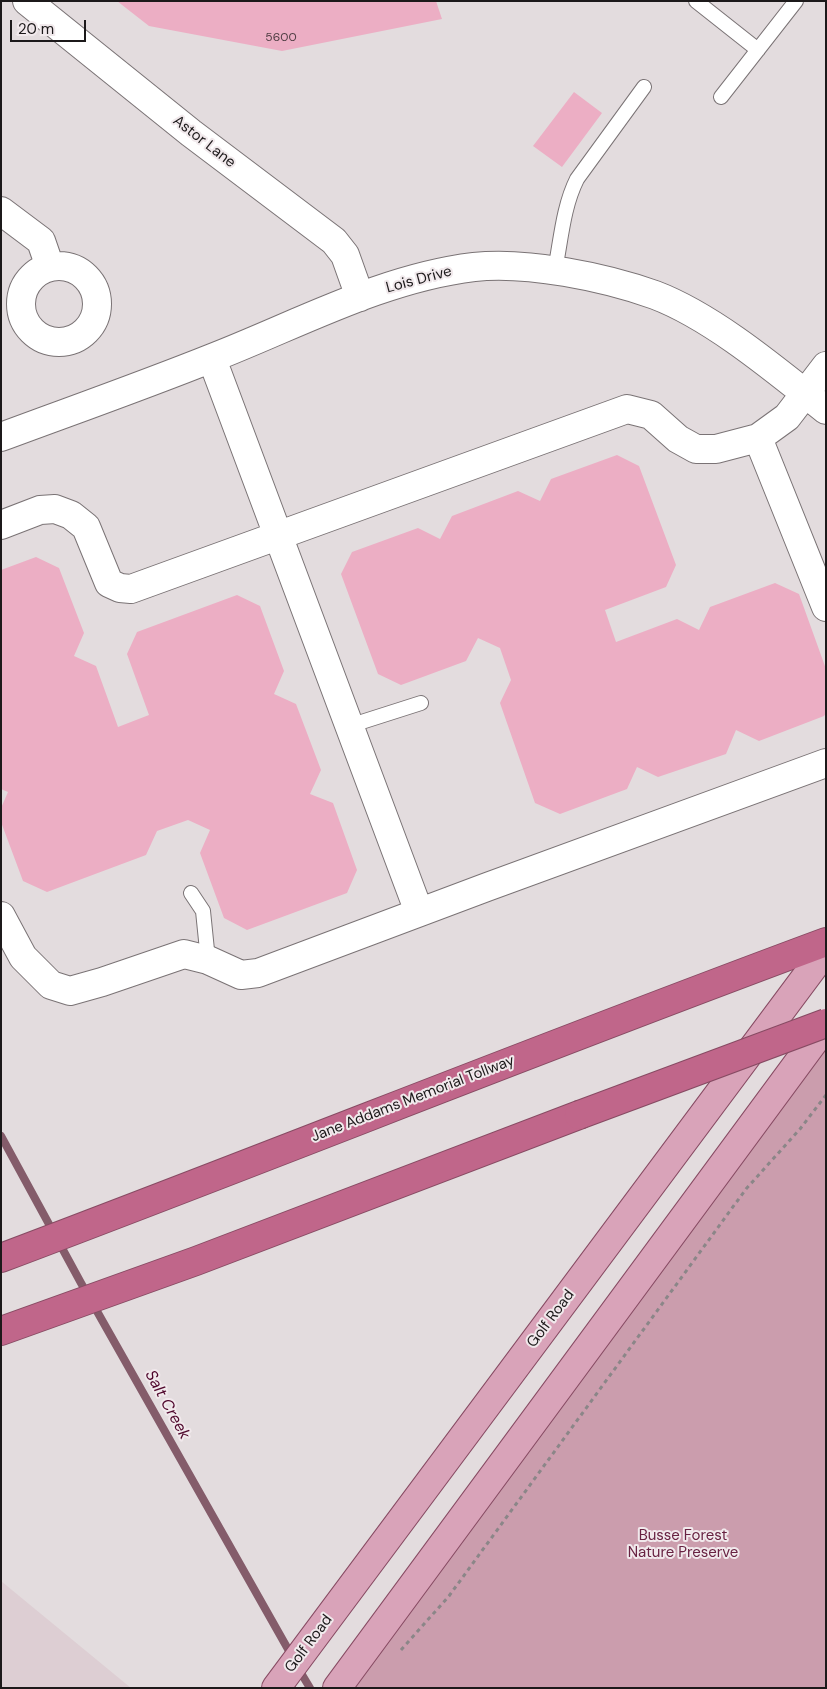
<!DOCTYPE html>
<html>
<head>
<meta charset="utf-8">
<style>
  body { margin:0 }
  #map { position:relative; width:827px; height:1689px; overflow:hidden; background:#e3dcde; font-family:"DM Sans",sans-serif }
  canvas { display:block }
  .frame { position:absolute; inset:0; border:2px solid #1c191a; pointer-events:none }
  .scale { position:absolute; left:10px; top:20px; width:76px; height:22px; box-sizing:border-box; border:2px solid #1c191a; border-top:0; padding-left:6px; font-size:15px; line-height:18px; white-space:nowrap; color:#1c191a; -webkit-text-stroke:4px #f1e9ec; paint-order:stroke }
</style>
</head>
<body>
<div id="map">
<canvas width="827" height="1689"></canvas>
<div class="frame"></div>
<div class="scale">20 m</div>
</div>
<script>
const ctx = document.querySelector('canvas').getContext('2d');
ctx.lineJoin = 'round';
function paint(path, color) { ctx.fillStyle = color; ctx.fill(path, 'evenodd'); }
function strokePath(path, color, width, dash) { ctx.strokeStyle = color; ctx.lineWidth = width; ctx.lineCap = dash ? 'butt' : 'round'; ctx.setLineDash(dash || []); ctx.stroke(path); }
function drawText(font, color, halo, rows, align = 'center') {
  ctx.font = font + ' "DM Sans",sans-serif'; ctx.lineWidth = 4; ctx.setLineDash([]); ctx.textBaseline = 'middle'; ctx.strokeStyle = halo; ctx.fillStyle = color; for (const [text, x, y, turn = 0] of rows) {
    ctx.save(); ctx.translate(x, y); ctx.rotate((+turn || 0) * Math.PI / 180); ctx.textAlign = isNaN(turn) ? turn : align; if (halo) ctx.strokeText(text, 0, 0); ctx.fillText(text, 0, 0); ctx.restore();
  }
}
const built = new Path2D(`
  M1,1581L131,1688H1Z`);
const green = new Path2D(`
  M826,1028V1688H340Z`);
const stream = new Path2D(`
  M1,1136L81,1283L293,1658
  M298,1668L310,1688`);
const building = new Path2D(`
  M117,1H436L442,19L282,51L149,26Z
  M574,92L602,113L562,167L533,146Z
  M617,455L639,466L676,565L666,587L605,610L616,642L677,619L699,630L710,607L775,583L799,594L826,669V713L824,716L759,741L736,730L726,754L658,777L637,767L627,789L560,814L535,803L500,703L511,680L500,648L478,638L466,661L401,685L378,674L341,574L352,552L418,528L440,539L452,516L518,491L540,501L551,479Z
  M36,557L59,568L84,633L74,656L96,666L118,727L149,715L127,654L137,632L237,595L260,606L284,671L274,694L296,704L321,770L310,794L333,803L357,870L347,893L247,930L224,918L200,853L210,830L188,820L157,831L146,855L47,892L23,881L1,822V808L8,792L1,789V570Z`);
const path = new Path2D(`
  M401,1650L449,1596L746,1189L800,1129L826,1095`);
const service = new Path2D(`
  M696,1L758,50
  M721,97L796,1
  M555,270C561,240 563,207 577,179L644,87
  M349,726L421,703
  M191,893L203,911L208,960`);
const minor = new Path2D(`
  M27,1L191,133L334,241L345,255L360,297
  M1,211L41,241L50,267
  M21 304a38 38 0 1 1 76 0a38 38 0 1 1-76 0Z
  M212,359L419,912
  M1,437C71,411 142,386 212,358C297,325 382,278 474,267C526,261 605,277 655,295C713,317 777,371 826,410
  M758,438L826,607
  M1,525L40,510L55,509L71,515L86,527L109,583L120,588L131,589L627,409L651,415L678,439L696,449H716L758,438L787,417L826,366
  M1,916L23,957L51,985L70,991L102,982L184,954L208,960L241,975L258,973L487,887L826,763`);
const primary = new Path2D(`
  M276,1688L826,950
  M337,1688L826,1025`);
const motorway = new Path2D(`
  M1,1258C277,1154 550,1044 826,942
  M1,1331L196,1261L579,1115`);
const motorwayBridge = new Path2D(`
  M579,1115L826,1023`);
const numberNames = [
  ["5600",281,38]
];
const streetNames = [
  ["Astor Lane",204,142,38],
  ["Lois Drive",419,280,-15],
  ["Jane Addams Memorial Tollway",413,1099,-21],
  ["Golf Road",551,1319,-53],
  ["Golf Road",309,1644,-53]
];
const parkNames = [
  ["Busse Forest",683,1536],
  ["Nature Preserve",683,1553]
];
const waterNames = [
  ["Salt Creek",167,1405,61]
];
paint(built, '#ddced3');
paint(green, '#cb9dad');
strokePath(stream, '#845c6a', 8);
paint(building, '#ecaec4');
strokePath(service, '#7a7375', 16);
strokePath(minor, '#7a7375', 30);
strokePath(primary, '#874b63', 30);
strokePath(motorway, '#874b63', 30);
strokePath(path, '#8b8688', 3, [4, 4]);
strokePath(service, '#fff', 14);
strokePath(minor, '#fff', 28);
strokePath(primary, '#d9a3b9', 28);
strokePath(motorway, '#c0668a', 28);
strokePath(motorwayBridge, '#874b63', 30, []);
strokePath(motorwayBridge, '#c0668a', 28);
drawText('12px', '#503e44', null, numberNames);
drawText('15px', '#1c191a', '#f1e9ec', streetNames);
drawText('15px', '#682242', '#f1e9ec', parkNames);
drawText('italic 16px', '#4f072c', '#f1e9ec', waterNames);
</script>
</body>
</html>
